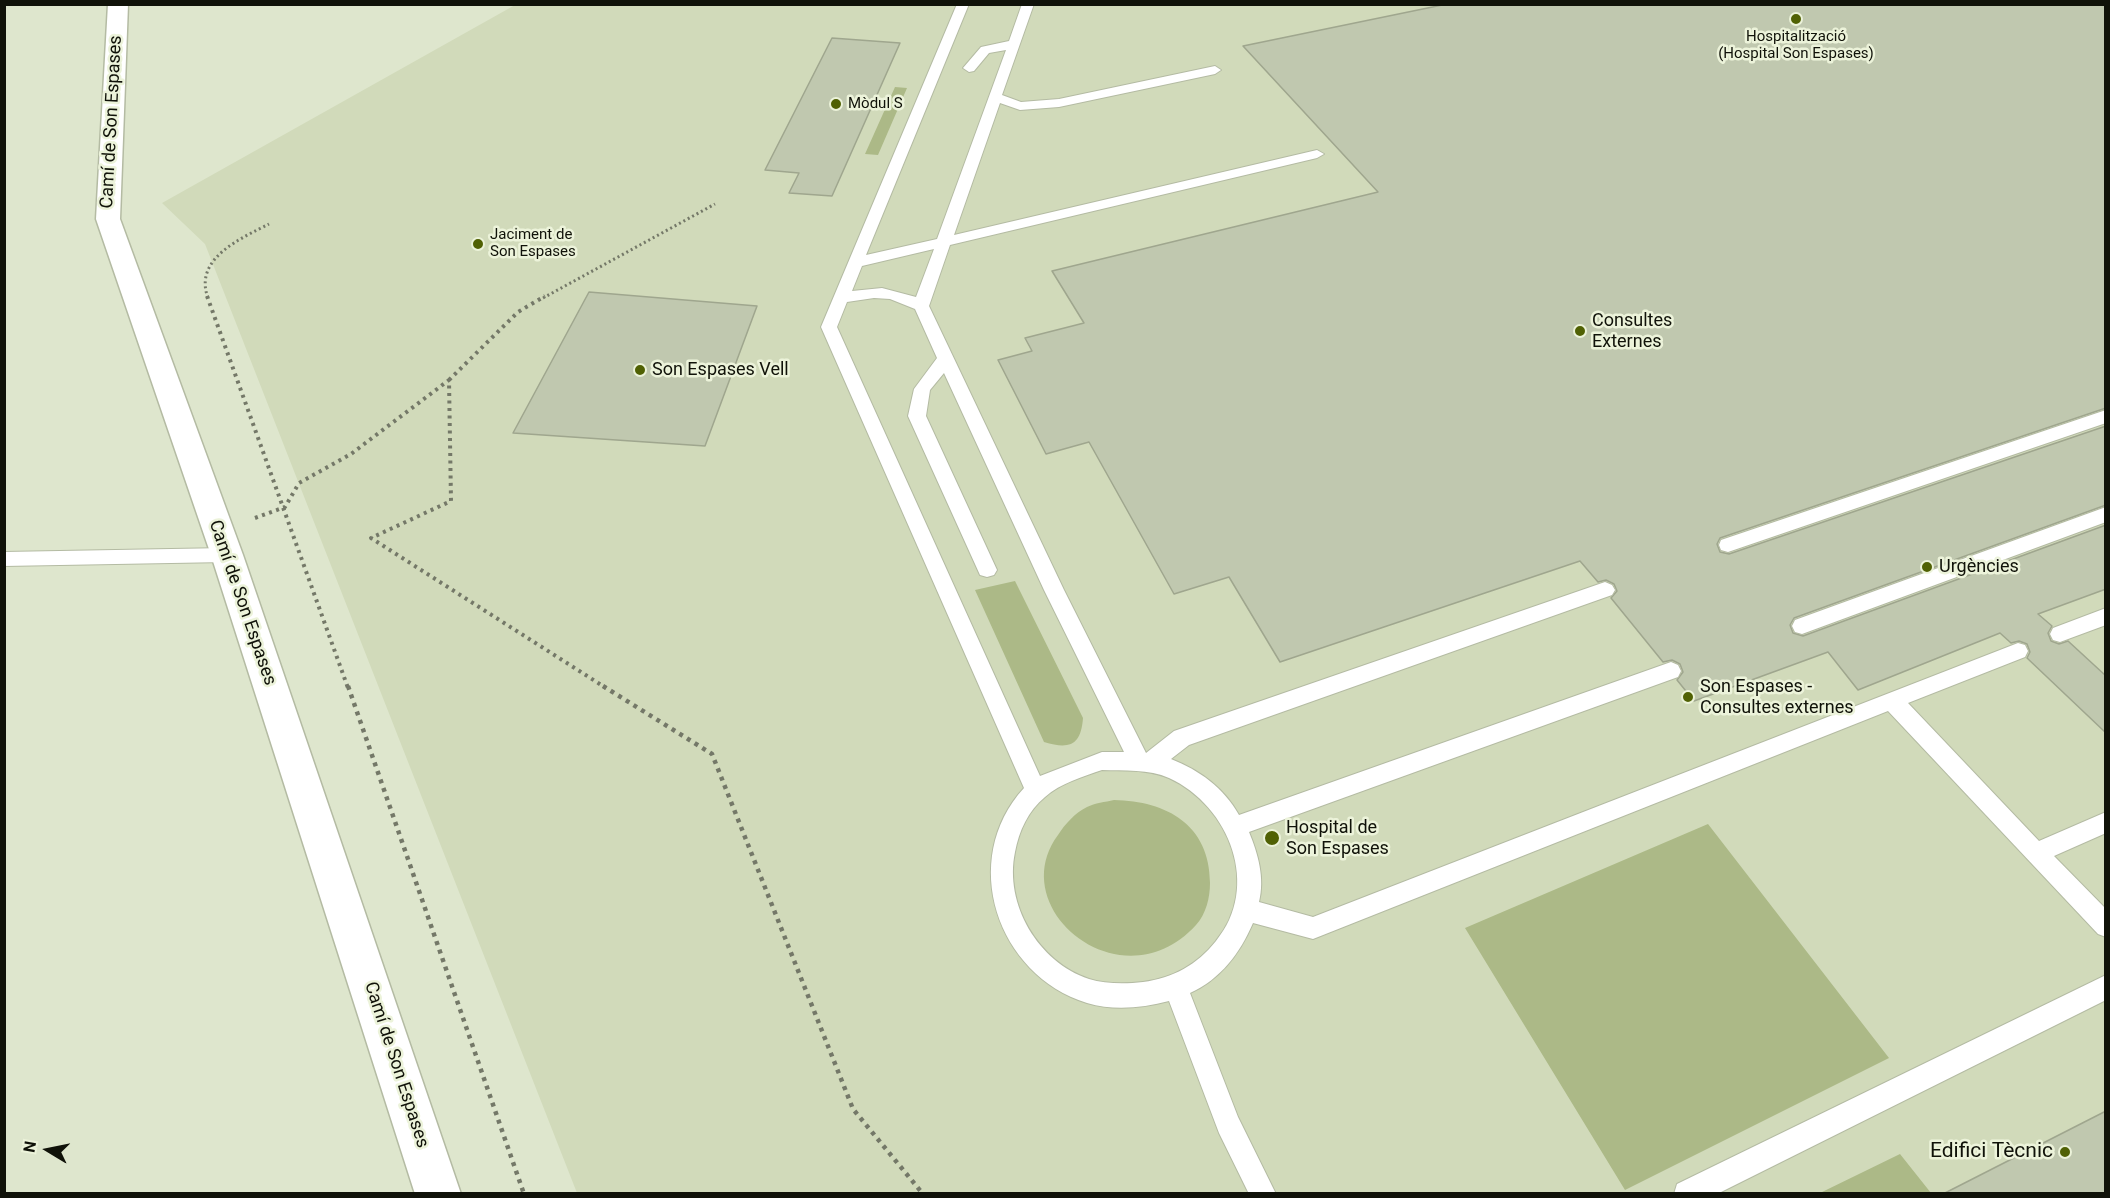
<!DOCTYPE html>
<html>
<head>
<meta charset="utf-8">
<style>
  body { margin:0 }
  #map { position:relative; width:2110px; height:1198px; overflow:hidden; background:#dee6cd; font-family:Roboto,sans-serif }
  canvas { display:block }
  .frame { position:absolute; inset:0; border:6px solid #101209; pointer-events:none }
  .north { position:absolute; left:18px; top:1120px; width:60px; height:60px; -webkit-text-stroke:4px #ecf3da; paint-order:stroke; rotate:280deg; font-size:16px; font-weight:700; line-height:24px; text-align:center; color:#101209 }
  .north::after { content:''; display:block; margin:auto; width:21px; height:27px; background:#101209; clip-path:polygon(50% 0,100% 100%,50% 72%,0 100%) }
</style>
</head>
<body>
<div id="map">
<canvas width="2110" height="1198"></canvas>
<div class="frame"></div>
<div class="north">N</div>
</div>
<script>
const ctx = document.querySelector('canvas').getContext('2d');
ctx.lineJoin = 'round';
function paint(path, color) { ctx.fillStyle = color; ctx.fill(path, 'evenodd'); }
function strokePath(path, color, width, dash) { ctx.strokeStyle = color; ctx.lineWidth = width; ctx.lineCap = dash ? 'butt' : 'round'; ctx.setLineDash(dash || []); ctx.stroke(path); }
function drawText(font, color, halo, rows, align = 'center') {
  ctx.font = font + ' Roboto,sans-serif'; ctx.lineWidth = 5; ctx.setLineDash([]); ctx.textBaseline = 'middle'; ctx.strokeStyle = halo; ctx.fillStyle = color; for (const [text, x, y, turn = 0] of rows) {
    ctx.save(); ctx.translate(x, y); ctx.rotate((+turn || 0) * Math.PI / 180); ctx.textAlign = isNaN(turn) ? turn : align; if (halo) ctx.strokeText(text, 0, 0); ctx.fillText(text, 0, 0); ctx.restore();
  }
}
const built = new Path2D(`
  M515,5H2105V1193H577L205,244L162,203Z`);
const green = new Path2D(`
  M895,87L907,88L878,155L865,154Z
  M1015,581L1083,718C1081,745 1070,750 1044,742L975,590Z
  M1114,800C1167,801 1210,825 1210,883C1210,898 1206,914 1196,925C1122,1006 1003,909 1058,835C1065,824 1075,813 1087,807C1095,803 1105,802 1114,800Z
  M1708,824L1889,1058L1625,1190L1465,928Z
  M1900,1154L1931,1193H1820Z`);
const building = new Path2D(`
  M1447,4H2106V408L1720,538L1717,544L1720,552L1729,554L2106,426V505L1794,618L1790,625L1793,633L1803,636L2106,525V589L2038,614L2052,626L2048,633L2051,641L2059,644L2068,641L2106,676V733L2027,658L2030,652L2027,644L2019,641L2011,643L2000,633L1858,690L1828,652L1694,701L1677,680L1683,672L1680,664L1672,660L1663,662L1611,598L1617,591L1614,584L1606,580L1598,582L1580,561L1280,662L1229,577L1174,594L1089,442L1046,454L998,360L1032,351L1025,338L1084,323L1052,271L1378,192L1243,46Z
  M832,38L900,43L832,196L789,193L799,173L765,170Z
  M589,292L757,306L705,446L513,433Z
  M2106,1111V1194H1943Z`);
const pathFar2 = new Path2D(`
  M208,298C193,258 242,238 269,224
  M543,298L715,204`);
const pathFar1 = new Path2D(`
  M207,296L348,688
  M449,380L518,312L545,296
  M255,518L285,507L299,483L351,454L449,380L451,501L371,538L606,688`);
const path = new Path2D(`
  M348,686L524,1194
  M603,686L712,754L853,1109L923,1194`);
const lane = new Path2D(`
  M957,4H969L866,255L937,239L1006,50L989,53L974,71L969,72L963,68L981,47L1009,41L1022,4H1034L1002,95L1021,102L1059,99L1215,66L1221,70L1215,74L1059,107L1020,110L1000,103L954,235L1317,150L1324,154L1317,158L950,245L929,306L1064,590L1146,753L1174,731L1605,582L1612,585L1615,590L1612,595L1189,745L1171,759C1199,770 1224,788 1239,815L1671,662L1678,665L1681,671L1678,677L1249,832C1258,854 1265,878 1259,902L1313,917L2018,643L2025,645L2028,651L2025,657L1908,703L2039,841L2106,812V833L2054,856L2106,909V937L2098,934L1888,711L1313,939L1253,923C1240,953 1221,979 1190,993L1238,1117L1276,1194H1249L1219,1133L1169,1001C1142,1008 1114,1011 1087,1003C997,975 958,860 1024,788L821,327ZM934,249L916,297L882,288L852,291L862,266ZM874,298L890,299L915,309L937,358L914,389L908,416L980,575L987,577L994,575L997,570L926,416L930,390L944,373L1044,590L1124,752H1102L1040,776L837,327L847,302ZM1102,770C1124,771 1149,769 1169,778C1230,806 1261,887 1216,941C1197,965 1173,978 1143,982C1126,984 1105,984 1089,979C1038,962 1004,904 1015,852C1019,831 1028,811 1045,797C1061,783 1082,777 1102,770Z
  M2106,410V423L1728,552L1721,550L1719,545L1721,540Z
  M2106,507V522L1802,634L1795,632L1792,626L1795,620Z
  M227,548L234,550L236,555L234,560L227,562L4,566V552Z
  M2106,608V625L2060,642L2053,640L2050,634L2053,628Z
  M2106,975V1000L1717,1194H1674L1677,1184Z`);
const street = new Path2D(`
  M108,4H128L120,219L243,555L461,1194H415L211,555L96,219Z`);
const markers = [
  [1796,19,6,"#506104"],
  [836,104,6,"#506104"],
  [478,244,6,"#506104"],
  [1580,331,6,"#506104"],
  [640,370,6,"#506104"],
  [1927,567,6,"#506104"],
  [1688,697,6,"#506104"],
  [1272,838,8,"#506104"],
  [2065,1152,6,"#506104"]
];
const farPoinames = [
  ["Hospitalització",1796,37,"center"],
  ["(Hospital Son Espases)",1796,54,"center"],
  ["Mòdul S",848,104],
  ["Jaciment de",490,235],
  ["Son Espases",490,252]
];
const streetNames = [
  ["Camí de Son Espases",112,122,-87],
  ["Camí de Son Espases",242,603,71],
  ["Camí de Son Espases",396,1065,72]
];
const poiNames = [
  ["Consultes",1592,321],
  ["Externes",1592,342],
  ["Son Espases Vell",652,370],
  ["Urgències",1939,567],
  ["Son Espases -",1700,687],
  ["Consultes externes",1700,708],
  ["Hospital de",1286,828],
  ["Son Espases",1286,849]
];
const nearPoinames = [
  ["Edifici Tècnic",2053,1152]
];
paint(built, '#d1daba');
paint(green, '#acb987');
paint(building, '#c0c8af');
strokePath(building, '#9fa68e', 1.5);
strokePath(lane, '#b4bba3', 2);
strokePath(street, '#b4bba3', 3);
strokePath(pathFar2, '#747868', 3, [2, 3]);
strokePath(pathFar1, '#747868', 4, [3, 4.5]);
strokePath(path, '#747868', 4.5, [4, 5]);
paint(lane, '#fff');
paint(street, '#fff');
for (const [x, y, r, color] of markers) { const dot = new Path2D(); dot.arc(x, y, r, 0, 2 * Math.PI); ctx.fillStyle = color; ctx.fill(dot); strokePath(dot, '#ecf3da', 2); }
drawText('15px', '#101209', '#ecf3da', farPoinames, 'left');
drawText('18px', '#101209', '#ecf3da', streetNames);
drawText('18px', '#101209', '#ecf3da', poiNames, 'left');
drawText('21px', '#101209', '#ecf3da', nearPoinames, 'right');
</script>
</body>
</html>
